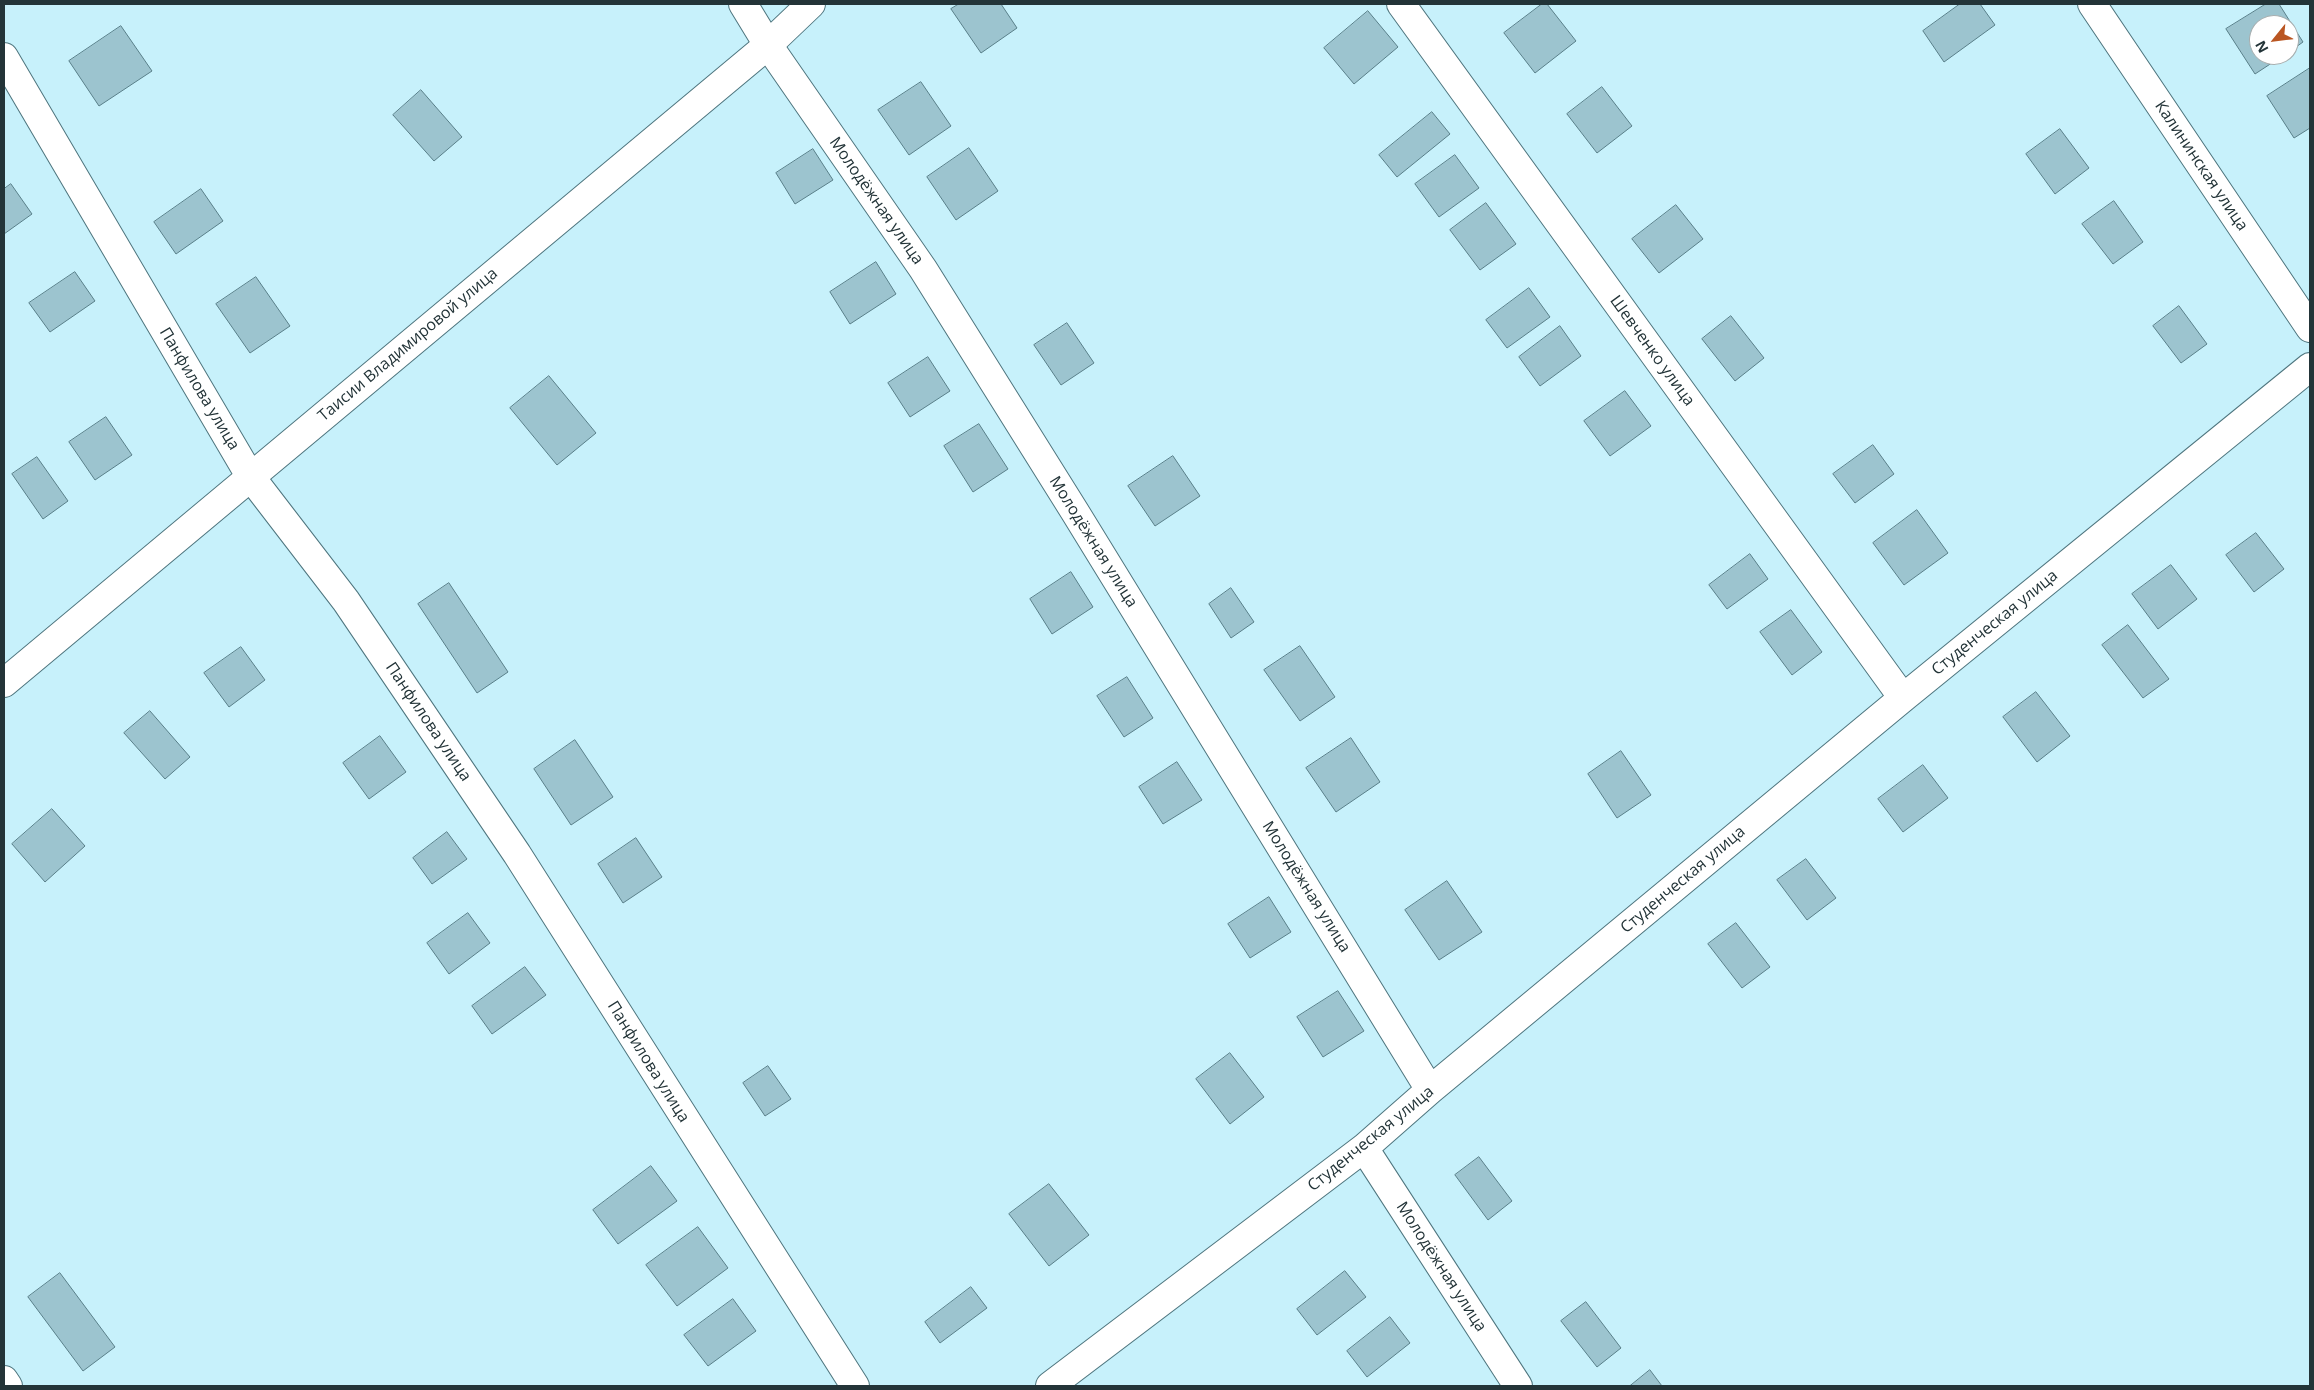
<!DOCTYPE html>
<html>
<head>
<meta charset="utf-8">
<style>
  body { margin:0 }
  #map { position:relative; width:2314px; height:1390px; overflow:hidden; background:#c7f1fb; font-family:"Open Sans",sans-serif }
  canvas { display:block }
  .frame { position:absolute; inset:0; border:5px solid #233438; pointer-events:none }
  .north { position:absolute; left:2249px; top:15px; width:50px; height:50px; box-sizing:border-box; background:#fff; border:1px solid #a7aeaf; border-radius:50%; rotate:241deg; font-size:14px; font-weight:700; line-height:20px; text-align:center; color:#233438 }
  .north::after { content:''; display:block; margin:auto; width:18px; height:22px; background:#ba5622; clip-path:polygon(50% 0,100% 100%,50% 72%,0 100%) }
</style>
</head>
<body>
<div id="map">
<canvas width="2314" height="1390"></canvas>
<div class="frame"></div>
<div class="north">N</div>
</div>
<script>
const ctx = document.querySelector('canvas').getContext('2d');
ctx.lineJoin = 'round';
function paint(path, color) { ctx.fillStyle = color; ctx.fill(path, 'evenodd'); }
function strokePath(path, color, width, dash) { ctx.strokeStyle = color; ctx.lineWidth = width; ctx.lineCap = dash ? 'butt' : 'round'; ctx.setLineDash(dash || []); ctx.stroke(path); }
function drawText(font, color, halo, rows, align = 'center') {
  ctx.font = font + ' "Open Sans",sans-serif'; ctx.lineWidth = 4.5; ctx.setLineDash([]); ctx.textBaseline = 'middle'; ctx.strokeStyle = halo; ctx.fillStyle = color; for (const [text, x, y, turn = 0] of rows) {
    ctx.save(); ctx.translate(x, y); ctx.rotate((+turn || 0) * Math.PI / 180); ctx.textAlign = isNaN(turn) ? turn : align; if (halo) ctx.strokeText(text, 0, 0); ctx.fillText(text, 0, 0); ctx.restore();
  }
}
const building = new Path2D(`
  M959,4H1001L1017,28L981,53L951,9Z
  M1542,4H1547L1576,41L1535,73L1504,33Z
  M1960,4H1980L1995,25L1944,62L1923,31Z
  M2266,4H2279L2303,42L2289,52V25H2259V55H2284L2255,74L2226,29Z
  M1368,11L1398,47L1354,84L1324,48Z
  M121,26L152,71L99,106L69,61Z
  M2310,68V128L2294,138L2267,96Z
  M921,82L951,126L909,155L878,110Z
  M1602,87L1632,126L1597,153L1567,114Z
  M421,90L462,137L434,161L393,115Z
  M1432,112L1450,134L1397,177L1379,155Z
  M2060,129L2089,168L2055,194L2026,154Z
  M969,148L998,191L956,220L927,177Z
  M813,149L833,180L795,204L776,173Z
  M1455,155L1479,188L1439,217L1415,184Z
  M11,184L32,214L4,234V189Z
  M201,189L223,221L176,254L154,222Z
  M2114,201L2143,242L2113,264L2082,224Z
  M1486,203L1516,244L1480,270L1450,230Z
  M1676,205L1703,239L1659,273L1632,239Z
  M876,262L896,294L850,324L830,292Z
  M75,272L95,301L50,332L29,303Z
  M256,277L290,326L250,353L216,304Z
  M1529,288L1550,317L1507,348L1486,320Z
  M2179,306L2207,344L2181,363L2153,326Z
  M1731,316L1764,358L1735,381L1702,339Z
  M1067,323L1094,363L1061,385L1034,345Z
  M1560,326L1581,356L1540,386L1519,357Z
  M928,357L950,391L910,417L888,383Z
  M549,376L596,433L557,465L510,408Z
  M1625,391L1651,426L1610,456L1584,421Z
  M106,417L132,455L95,480L69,442Z
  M979,424L1008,469L973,492L944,446Z
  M1873,445L1894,474L1855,503L1833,474Z
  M1173,456L1200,496L1155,526L1128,486Z
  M37,457L68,501L43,519L12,474Z
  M1917,510L1948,553L1904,585L1873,543Z
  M2256,533L2284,569L2254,592L2226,555Z
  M1750,554L1768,579L1727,609L1709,585Z
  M2171,565L2197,599L2158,629L2132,594Z
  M1071,572L1093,607L1052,634L1030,599Z
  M449,583L508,672L477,693L418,604Z
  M1231,588L1254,622L1231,638L1209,604Z
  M1791,610L1822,652L1792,675L1760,632Z
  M2128,625L2169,679L2143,698L2102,645Z
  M1300,646L1335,697L1300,721L1264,670Z
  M241,647L265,680L229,707L204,673Z
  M1127,677L1153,718L1124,737L1097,696Z
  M2036,692L2070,736L2037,762L2003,717Z
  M150,711L190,757L165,779L124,733Z
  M380,736L406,772L369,799L343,763Z
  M1351,738L1380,782L1336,812L1306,768Z
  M575,740L613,797L571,825L534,769Z
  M1621,751L1651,795L1617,818L1588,774Z
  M1177,762L1202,800L1163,824L1139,787Z
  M1923,765L1948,798L1903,832L1878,799Z
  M52,809L85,846L45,882L12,844Z
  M447,832L467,859L432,884L413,858Z
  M636,838L662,877L623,903L598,864Z
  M1806,859L1836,898L1807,920L1777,880Z
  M1447,881L1482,932L1439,960L1405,910Z
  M1269,897L1291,932L1250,958L1228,924Z
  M468,913L490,943L449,974L427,943Z
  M1736,923L1770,967L1742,988L1708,944Z
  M525,967L546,995L492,1034L472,1006Z
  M1338,991L1364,1031L1323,1057L1297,1017Z
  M1230,1053L1264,1097L1230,1124L1196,1079Z
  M768,1066L791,1099L765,1116L743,1083Z
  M1479,1157L1512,1201L1488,1220L1455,1175Z
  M651,1166L677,1201L618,1244L593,1210Z
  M1049,1184L1089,1235L1049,1266L1009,1214Z
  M698,1227L728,1268L677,1306L646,1265Z
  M1345,1271L1366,1297L1317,1335L1297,1309Z
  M60,1273L115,1347L83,1371L28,1297Z
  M971,1287L987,1308L940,1343L925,1322Z
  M733,1299L756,1331L708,1366L684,1335Z
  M1586,1302L1621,1348L1597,1367L1561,1321Z
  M1390,1317L1410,1343L1367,1377L1347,1351Z
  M1650,1370L1662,1386H1630Z`);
const street = new Path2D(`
  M743,4L768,45L923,269L1075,512L1430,1090
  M1401,4L1903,698
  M2092,4L2310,328
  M4,57L250,476L346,601L517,854L855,1386
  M1364,1148L1518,1386
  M4,1380L8,1386
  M1050,1386L1364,1148L1430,1090L1903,698L2310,367`);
const secondary = new Path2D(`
  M4,683L768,45L811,4`);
const streetNames = [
  ["Калининская улица",2201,166,56],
  ["Молодёжная улица",876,201,55],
  ["Таисии Владимировой улица",408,345,-40],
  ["Шевченко улица",1652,351,54],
  ["Панфилова улица",199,389,59],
  ["Молодёжная улица",1093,542,58],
  ["Студенческая улица",1995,623,-39],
  ["Панфилова улица",428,722,56],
  ["Студенческая улица",1683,880,-40],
  ["Молодёжная улица",1306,887,58],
  ["Панфилова улица",648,1062,58],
  ["Студенческая улица",1371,1139,-39],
  ["Молодёжная улица",1441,1267,57]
];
paint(building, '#9cc4cf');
strokePath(building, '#597f89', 1);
strokePath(street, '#4e757e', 30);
strokePath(secondary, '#4e757e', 30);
strokePath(street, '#fff', 28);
strokePath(secondary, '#fff', 28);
drawText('16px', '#233438', '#fff', streetNames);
</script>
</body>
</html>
